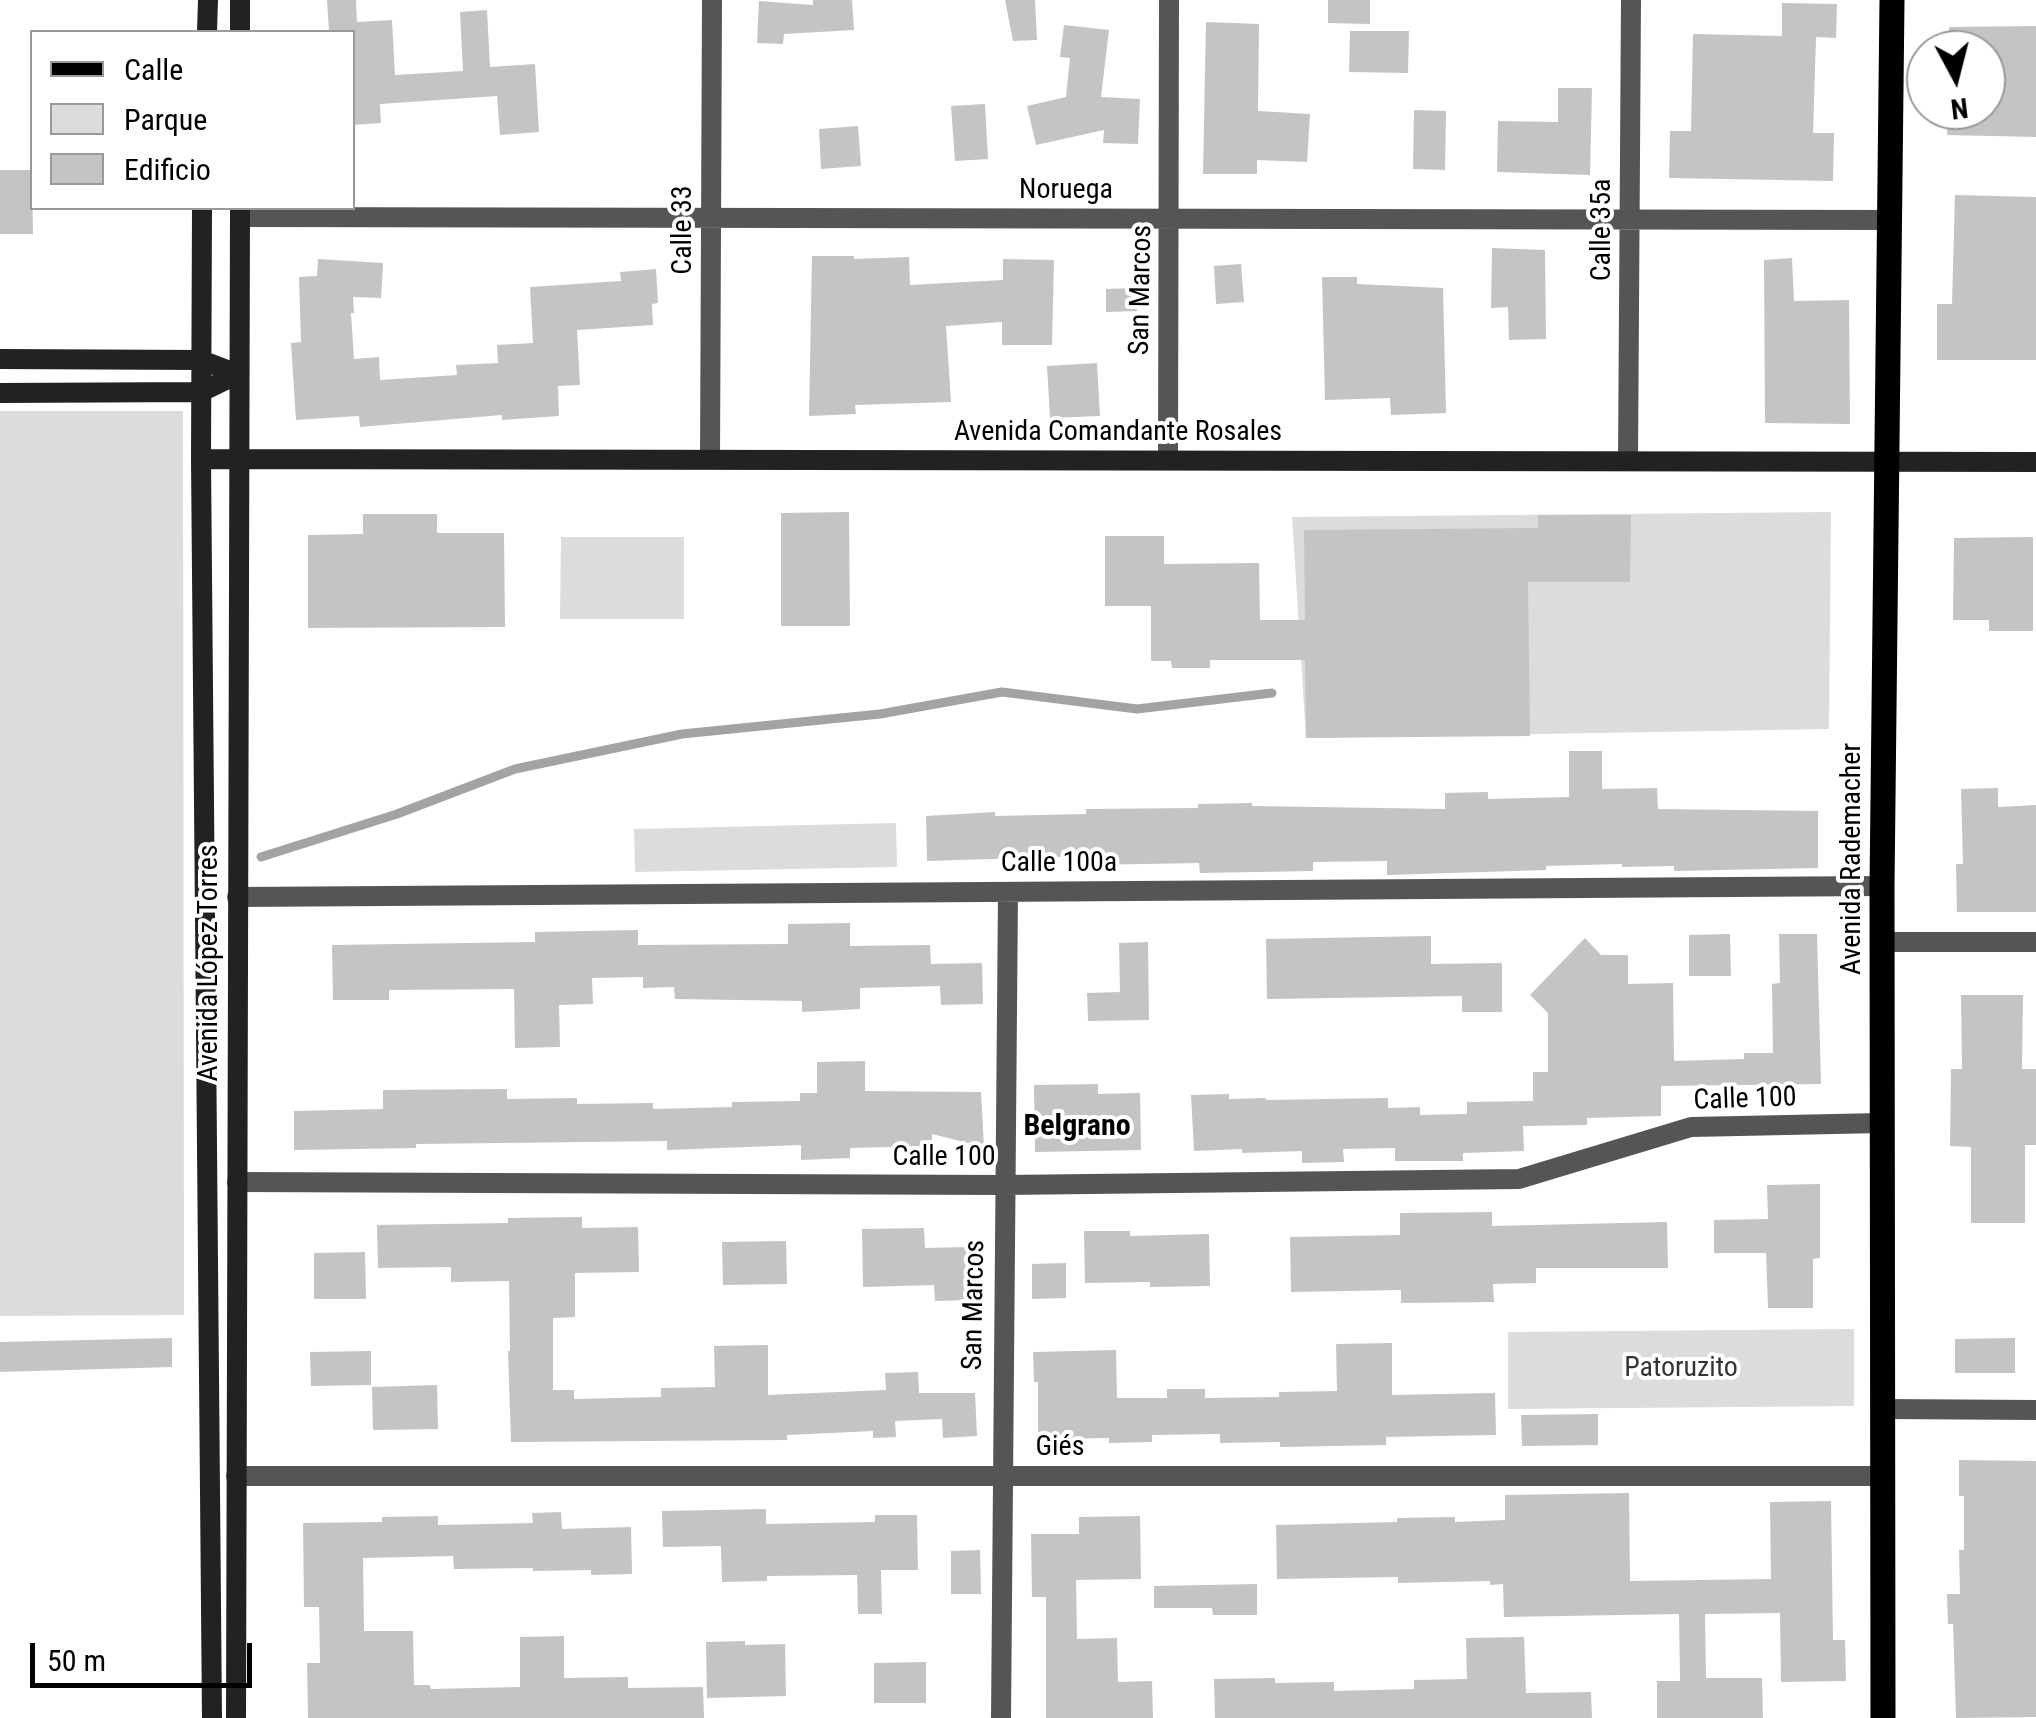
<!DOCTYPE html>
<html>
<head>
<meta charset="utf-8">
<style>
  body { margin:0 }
  #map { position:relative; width:2036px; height:1718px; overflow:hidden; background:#fff; font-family:"Roboto Condensed",sans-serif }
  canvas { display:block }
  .legend { position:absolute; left:30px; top:30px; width:325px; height:180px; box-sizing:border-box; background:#fff; border:2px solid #999; margin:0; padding:12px 18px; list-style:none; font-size:30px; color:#000 }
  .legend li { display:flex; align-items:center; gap:20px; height:50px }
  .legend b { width:50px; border:2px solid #999 }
  .north { position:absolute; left:1906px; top:30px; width:100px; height:100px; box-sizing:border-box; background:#fff; border:2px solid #999; border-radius:50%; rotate:173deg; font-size:28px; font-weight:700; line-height:40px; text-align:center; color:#000 }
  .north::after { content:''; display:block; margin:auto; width:35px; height:45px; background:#000; clip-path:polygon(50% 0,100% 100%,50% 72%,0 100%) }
  .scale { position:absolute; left:30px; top:1643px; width:222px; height:45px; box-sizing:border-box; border:5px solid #000; border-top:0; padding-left:12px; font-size:30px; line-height:35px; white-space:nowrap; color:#000; -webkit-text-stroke:8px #fff; paint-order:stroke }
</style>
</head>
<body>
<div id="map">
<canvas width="2036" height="1718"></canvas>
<ul class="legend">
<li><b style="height:12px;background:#000"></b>Calle</li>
<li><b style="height:28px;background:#dcdcdc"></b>Parque</li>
<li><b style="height:28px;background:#c4c4c4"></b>Edificio</li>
</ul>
<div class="north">N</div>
<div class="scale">50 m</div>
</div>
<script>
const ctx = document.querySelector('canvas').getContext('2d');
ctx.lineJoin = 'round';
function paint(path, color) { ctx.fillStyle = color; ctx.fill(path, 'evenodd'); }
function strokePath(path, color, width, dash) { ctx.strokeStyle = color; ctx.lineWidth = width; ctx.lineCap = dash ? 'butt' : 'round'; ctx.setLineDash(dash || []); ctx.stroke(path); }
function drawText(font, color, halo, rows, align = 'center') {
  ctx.font = font + ' "Roboto Condensed",sans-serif'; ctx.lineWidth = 8; ctx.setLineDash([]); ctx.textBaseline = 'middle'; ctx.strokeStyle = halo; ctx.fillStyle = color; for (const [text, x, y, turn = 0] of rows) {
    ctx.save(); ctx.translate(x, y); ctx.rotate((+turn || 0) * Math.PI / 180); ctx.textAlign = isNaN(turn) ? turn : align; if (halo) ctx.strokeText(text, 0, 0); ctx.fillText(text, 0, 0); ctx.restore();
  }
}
const green = new Path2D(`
  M183,411L184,1315L0,1316V411Z
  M1831,512L1829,729L1306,738L1292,517Z
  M561,537H684V619H560Z
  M896,823L897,867L635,872L634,829Z
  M1854,1329V1406L1508,1409V1332Z`);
const stream = new Path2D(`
  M261,857L397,814L515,769L682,734L880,714L1002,692L1137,709L1272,693`);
const building = new Path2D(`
  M327,0H356L357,22L392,20L395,75L463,71L460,12L487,10L490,67L535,64L539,132L500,135L497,96L380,104L381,123L352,125V32H329Z
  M813,0H852L854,30L784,34L783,44L757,43L759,1L813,5Z
  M1005,0H1035L1037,40L1013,41Z
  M1328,0H1370V24L1328,23Z
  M1782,3L1837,4L1836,38L1816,37L1813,133H1834L1833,181L1669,178L1670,131H1691L1693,34L1782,36Z
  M1206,22L1259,24L1258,111L1310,114L1307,162L1257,160V174H1203Z
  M1064,25L1109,30L1101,97L1140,99L1138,144L1103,143L1104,130L1036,145L1027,106L1066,97L1070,58L1060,57Z
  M2036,26V137L1947,135L1948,110H1986V50H1949V27Z
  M1350,31H1409L1408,73L1349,72Z
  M1558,88H1592L1590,175L1497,172L1498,121L1558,122Z
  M985,104L988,159L955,161L951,106Z
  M1414,110L1446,111L1445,170L1413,169Z
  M858,126L861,166L821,169L819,129Z
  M0,170H32L33,234H0Z
  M1955,195L2036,197V360H1937V304H1952Z
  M1492,248L1545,250L1546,339L1509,340L1508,307L1491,308Z
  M812,256H854V259L909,257L910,285L1003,280V259L1054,260L1052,345H1002V322L946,326L951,402L855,405L856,414L809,416Z
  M1792,258L1794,301L1849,300L1850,424L1765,423L1764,260Z
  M318,259L383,263L381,298L353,297L354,313H351L354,359L379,357L380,380L457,375L456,365L498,363L497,345L533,343L530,287L621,281L620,272L656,269L658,303L652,304L653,325L577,330L580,385L558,386L559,416L502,420V415L360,427L359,416L296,420L291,343L301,342L299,277L317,276Z
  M1241,264L1244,302L1216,304L1214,266Z
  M1322,277H1357V284L1443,288L1446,413L1391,415L1390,398L1325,400Z
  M1136,288L1137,311L1106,312V289Z
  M1097,363L1100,416L1050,418L1047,366Z
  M849,512L850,626H781V513Z
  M363,514H437V533H504L505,627L308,628V535L363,534Z
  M1538,515H1631L1630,582H1528L1530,736L1306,738L1305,660H1210V668H1172L1171,661H1151V606H1105V536H1164V564L1259,563L1260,620H1305L1304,530L1538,528Z
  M2033,537V631H1989V620H1953L1954,538Z
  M1569,751H1602V789L1657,788L1658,809L1818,811V868L1674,871V866L1622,867V864L1546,866V870L1387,875V861L1313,862V871L1200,873L1199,863L1087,865V856L927,861L926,816L995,812V816L1086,814V809L1198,808V804L1252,803V806L1445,809V793L1488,792V799L1569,797Z
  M1998,788V807L2036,805V912H1957L1956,864H1963L1961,789Z
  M850,923V946L930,945L931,964L982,963L983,1004L941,1005L940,986L860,988V1009L802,1012V1001L675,999L674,987L643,988V977L592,978L593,1004L559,1005L560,1047L515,1048L514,989L389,990V1000H333L332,945L535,942V932L638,930V945L788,944V924Z
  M1730,934L1731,976H1689V935Z
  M1779,934H1817L1821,1084L1661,1086V1116L1587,1118V1125L1523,1126L1524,1151L1463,1153V1161H1395V1148L1343,1149L1344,1162L1302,1163V1151L1242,1153V1149L1194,1151L1191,1095L1229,1094V1099L1266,1098V1100L1388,1098V1108L1420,1107V1115L1467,1114V1102L1533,1101V1072H1548V1013L1530,995L1585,938L1601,955H1628V984L1673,983L1674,1061L1744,1059V1053H1773L1772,984L1780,983Z
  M1431,936V964L1502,963V1012H1462V996L1267,999L1266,939Z
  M1148,942L1149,1020L1088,1021L1087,993L1120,992L1119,943Z
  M1961,995H2023L2022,1069H2036V1145H2025V1223H1971V1147L1950,1146L1951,1069H1962Z
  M865,1061V1091L981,1092L984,1147L932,1134V1146L850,1148V1158L801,1160V1145L667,1150V1141L416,1144V1148L294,1150V1111L383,1109V1090L507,1089V1099L577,1098V1104L653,1103V1109L732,1107V1102L800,1101V1093H817V1062Z
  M1098,1084V1094L1140,1093L1141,1150L1035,1152L1034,1085Z
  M1820,1184V1258L1813,1259V1308H1768L1766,1253H1714V1220L1768,1219L1767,1185Z
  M1492,1212V1226L1667,1222L1668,1268H1536V1283L1493,1284L1494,1302L1401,1303V1290L1291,1292L1290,1237L1400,1235V1213Z
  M582,1217V1228L638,1227L639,1272L575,1273V1317L553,1318V1390H574V1399L661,1397V1388L715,1387L714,1346L768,1345V1395L886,1390L885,1373L918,1372L919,1393H975L977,1436L943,1438L942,1419L895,1421L896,1437L873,1438V1431L787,1435V1440L511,1442L508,1351H510L509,1281L451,1282V1267L378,1268L377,1225L508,1223V1218Z
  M924,1228L925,1248L968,1247L969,1300L935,1301L934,1285L863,1287L862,1229Z
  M1084,1231H1130V1236L1209,1234L1210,1286L1150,1287V1282L1085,1283Z
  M786,1241L787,1284L723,1285L722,1242Z
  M365,1252L366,1299H314V1253Z
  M1066,1263V1298L1032,1299V1264Z
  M172,1338V1367L0,1372V1342Z
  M2015,1338V1373H1955V1339Z
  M1392,1343V1395L1495,1393L1496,1435L1386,1437V1445L1280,1447V1442L1220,1443V1434L1152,1435V1442L1109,1443V1438L1038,1439V1382H1034L1033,1352L1116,1350L1117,1398H1167V1389H1205V1398L1279,1397V1392L1337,1391L1336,1344Z
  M371,1351V1385L311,1386L310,1352Z
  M437,1385L438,1429L373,1430L372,1387Z
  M1598,1414V1445L1522,1446L1521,1415Z
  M1959,1460L2036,1461V1717L1956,1718L1953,1624H1948L1947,1594H1960L1959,1550H1964V1496H1959Z
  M1629,1493L1630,1581L1771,1579L1770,1502L1831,1501L1833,1640H1845L1846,1681L1781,1682L1780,1613L1705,1614L1706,1678H1762L1763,1718H1657V1681H1680L1679,1614L1504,1617L1503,1584L1490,1585V1581L1398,1583V1577L1277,1579L1276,1525L1397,1522V1518L1455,1517V1522L1505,1520V1495Z
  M766,1509V1524L875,1522V1515H917L918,1570H881L882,1614H858L857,1575L767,1576V1581L722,1582L721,1546L663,1547L662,1511Z
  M561,1512L562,1529L631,1527L632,1574L591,1575V1570L533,1571V1568L454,1569L453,1556L363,1558L364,1631H413L414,1685H430L431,1689L520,1687V1637L564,1636V1678L628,1677V1688L703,1687L704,1718H308L307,1663H320L319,1607H304L303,1523L382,1522V1517L438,1516V1525L533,1523L532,1513Z
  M1140,1516L1141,1579L1076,1580L1077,1639L1117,1638L1118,1682L1152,1681L1153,1718H1046V1597H1032L1031,1534H1079V1517Z
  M980,1550L981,1594H951V1551Z
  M1257,1584V1615H1213L1212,1608H1154V1586Z
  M1524,1637L1526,1693L1591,1692L1592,1718H1215L1214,1679L1275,1678V1683L1334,1682V1691L1414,1689V1680L1467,1679L1466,1638Z
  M745,1641V1645L785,1644L786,1696L707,1698L706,1642Z
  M926,1662V1703H874V1663Z`);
const minor = new Path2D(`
  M240,217L1892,220
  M710,459L712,0
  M1168,460L1169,0
  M1628,461L1631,0
  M237,897L1882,886
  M1882,942H2036
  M237,1182L1004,1185L1519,1179L1691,1127L1882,1123
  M1883,1409L2036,1410
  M236,1476H1883
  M1001,1718L1008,892`);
const secondary = new Path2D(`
  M240,0V32
  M207,32L208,0
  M202,208L201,459L212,1718
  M0,359L201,360L238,374
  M0,393L201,392L238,374
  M201,459L2036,462
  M236,1718L240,208`);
const primary = new Path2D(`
  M1883,1718L1882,886L1892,0`);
const streetNames = [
  ["Noruega",1066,191],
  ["Calle 33",684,230,-90],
  ["Calle 35a",1603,230,-90],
  ["San Marcos",1142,290,-89],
  ["Avenida Comandante Rosales",1118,433],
  ["Avenida Rademacher",1853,859,-90],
  ["Calle 100a",1059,864],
  ["Avenida López Torres",210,963,-90],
  ["Calle 100",1745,1100,-2],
  ["Calle 100",944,1158],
  ["San Marcos",975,1305,-89],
  ["Giés",1060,1448]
];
const parkNames = [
  ["Patoruzito",1681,1369]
];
const neighbourhoodNames = [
  ["Belgrano",1077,1127]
];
paint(green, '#dcdcdc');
strokePath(stream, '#a3a3a3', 9);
paint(building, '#c4c4c4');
strokePath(minor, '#555', 20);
strokePath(secondary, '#222', 20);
strokePath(primary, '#000', 25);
drawText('28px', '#000', '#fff', streetNames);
drawText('28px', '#333', '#fff', parkNames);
drawText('bold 30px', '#000', '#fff', neighbourhoodNames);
</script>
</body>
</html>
